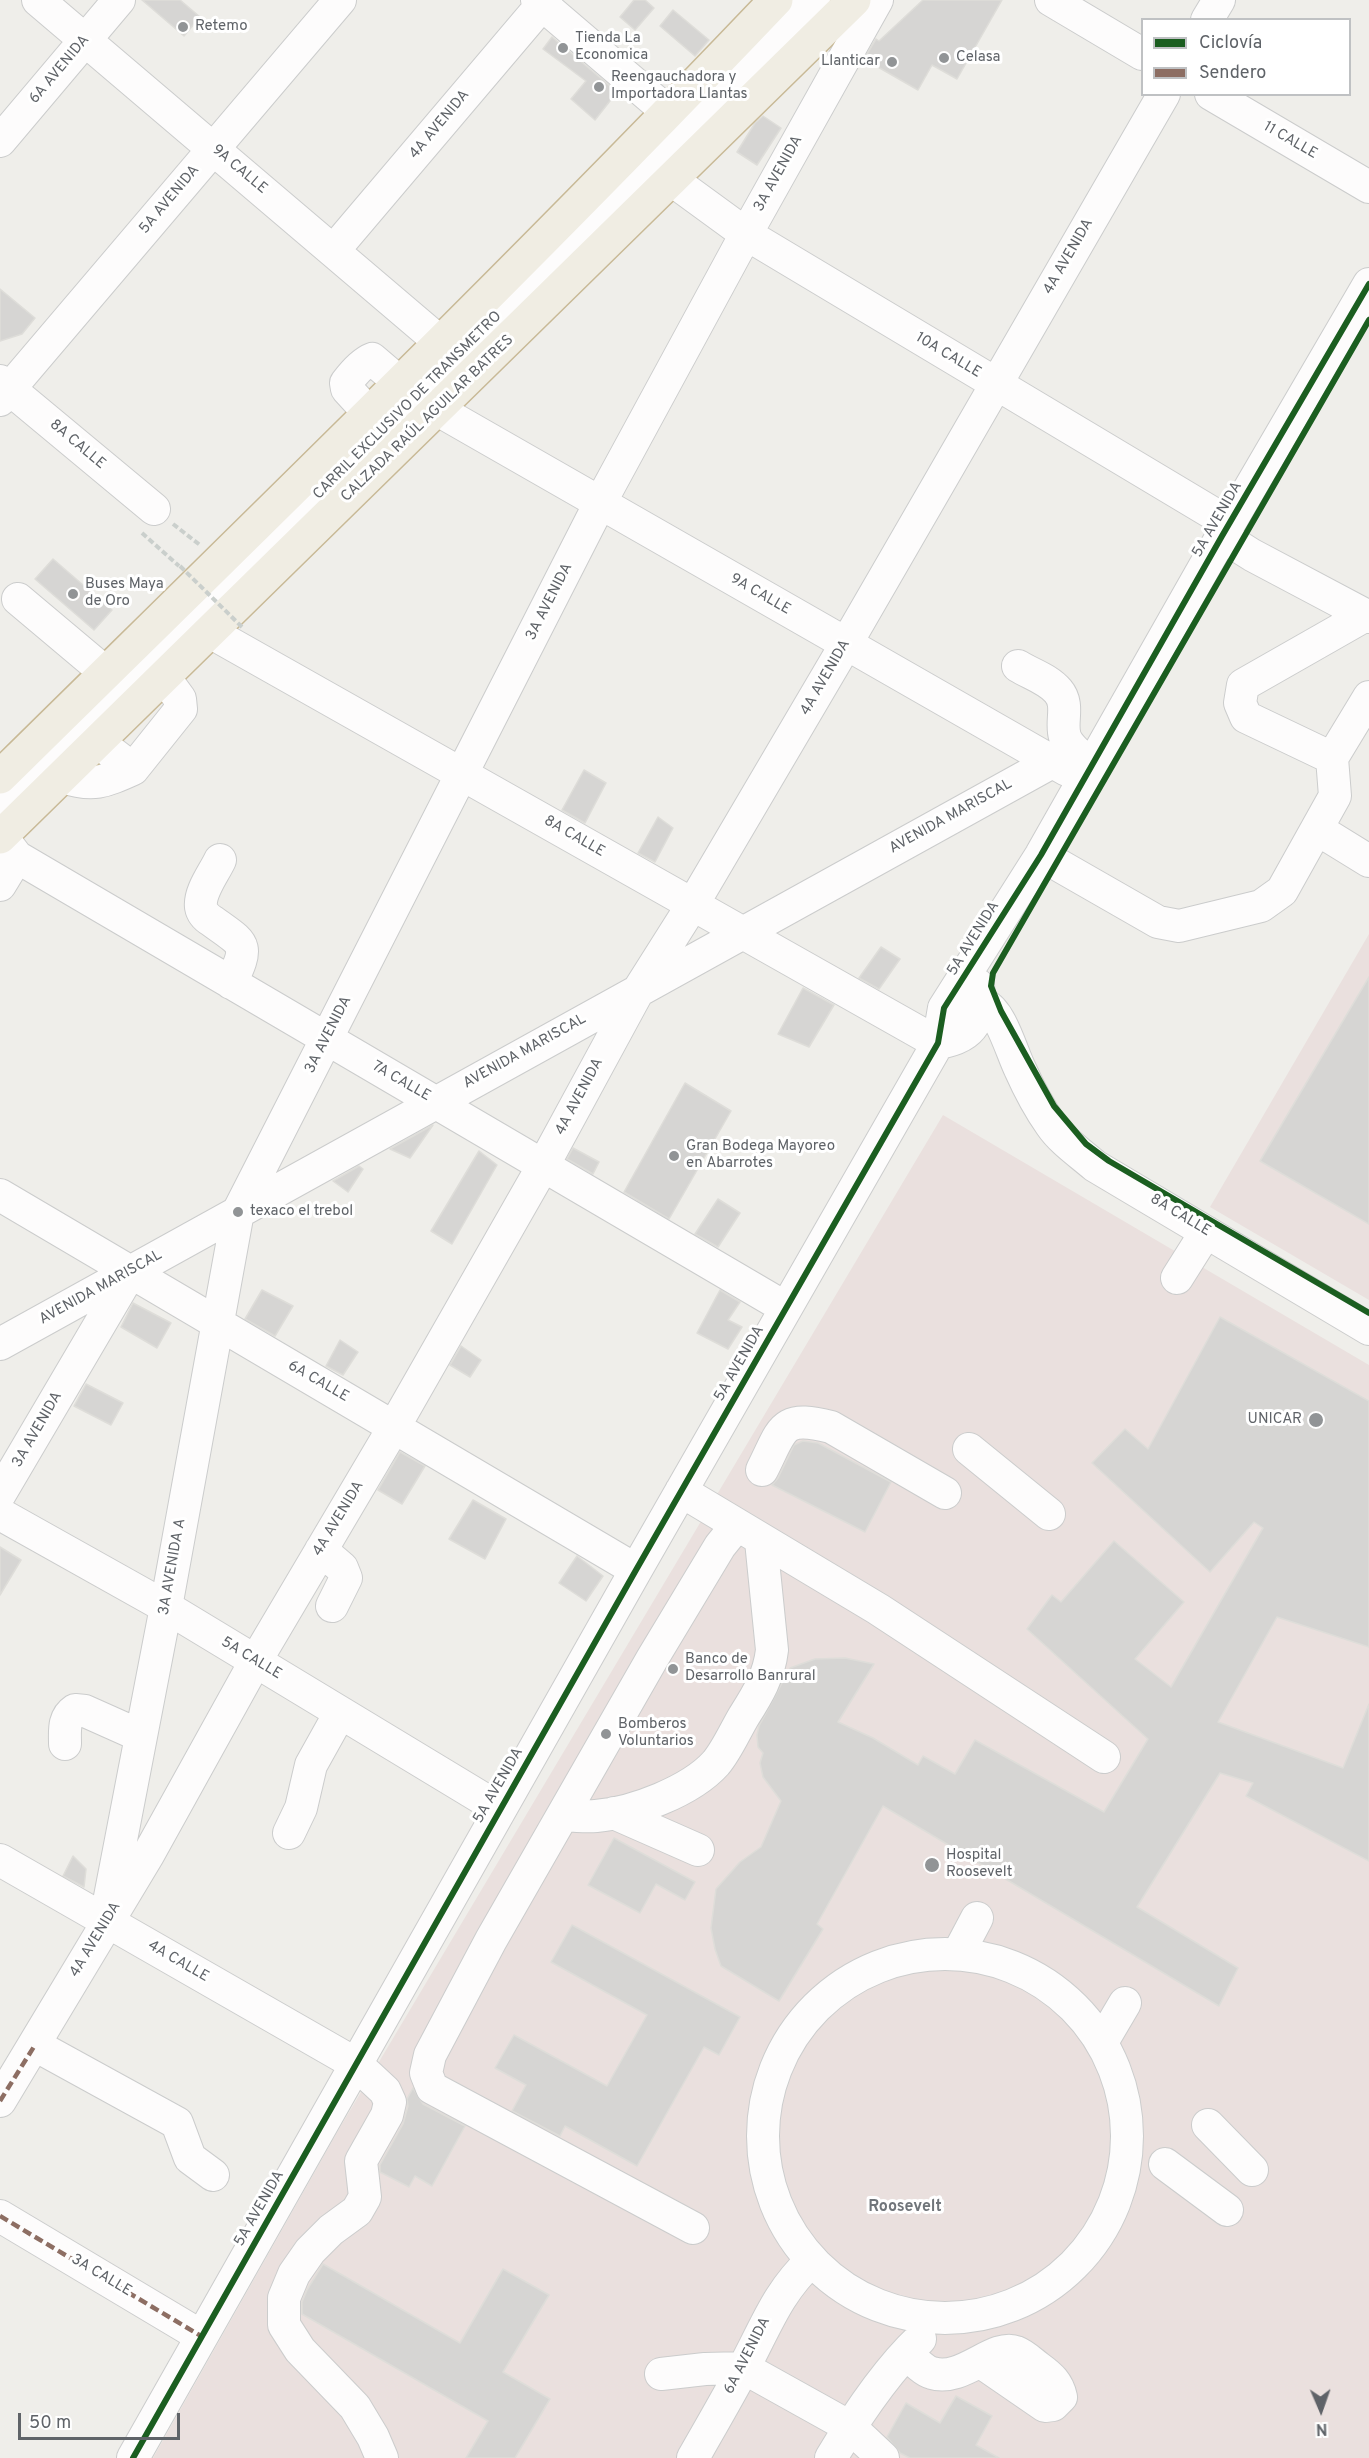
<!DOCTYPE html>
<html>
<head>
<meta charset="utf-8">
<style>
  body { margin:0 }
  #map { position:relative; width:1369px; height:2458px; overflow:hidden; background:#efeeea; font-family:Overpass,sans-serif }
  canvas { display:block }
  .legend { position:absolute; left:1141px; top:18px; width:210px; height:78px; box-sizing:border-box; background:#fff; border:2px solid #bfc1c3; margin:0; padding:8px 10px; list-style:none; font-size:18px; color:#5f6368 }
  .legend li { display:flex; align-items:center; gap:12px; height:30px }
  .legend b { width:30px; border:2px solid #bfc1c3 }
  .north { position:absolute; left:1291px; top:2380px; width:60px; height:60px; -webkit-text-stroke:4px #fff; paint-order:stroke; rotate:178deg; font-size:16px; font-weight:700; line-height:24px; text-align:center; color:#5f6368 }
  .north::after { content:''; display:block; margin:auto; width:21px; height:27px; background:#5f6368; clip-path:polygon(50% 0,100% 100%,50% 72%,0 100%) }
  .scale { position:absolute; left:18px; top:2413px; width:162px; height:27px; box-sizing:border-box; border:3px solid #5f6368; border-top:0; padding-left:8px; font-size:18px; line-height:21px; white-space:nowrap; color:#5f6368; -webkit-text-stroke:4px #fff; paint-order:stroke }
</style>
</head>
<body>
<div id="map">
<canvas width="1369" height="2458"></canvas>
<ul class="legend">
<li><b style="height:8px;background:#1b5e20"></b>Ciclovía</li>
<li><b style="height:8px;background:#8d6e63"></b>Sendero</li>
</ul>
<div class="north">N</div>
<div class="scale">50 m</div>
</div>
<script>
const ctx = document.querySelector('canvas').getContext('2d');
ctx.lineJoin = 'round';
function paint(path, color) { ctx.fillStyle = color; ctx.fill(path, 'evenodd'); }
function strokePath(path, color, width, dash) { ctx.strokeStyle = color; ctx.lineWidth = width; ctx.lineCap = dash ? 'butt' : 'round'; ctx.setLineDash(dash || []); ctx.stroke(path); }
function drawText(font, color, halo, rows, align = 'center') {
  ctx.font = font + ' Overpass,sans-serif'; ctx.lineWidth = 6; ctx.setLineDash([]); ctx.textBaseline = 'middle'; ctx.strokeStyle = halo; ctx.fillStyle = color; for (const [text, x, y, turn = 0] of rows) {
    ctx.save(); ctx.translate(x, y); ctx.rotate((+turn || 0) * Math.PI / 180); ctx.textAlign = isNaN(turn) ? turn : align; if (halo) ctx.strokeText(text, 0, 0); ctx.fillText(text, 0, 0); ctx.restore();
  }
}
const medical = new Path2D(`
  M1369,934V1300L1210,1207Z
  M943,1115L1369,1365V2458H153L339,2129Z`);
const building = new Path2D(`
  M142,0H180L200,17L184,36Z
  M634,0H645L654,8L635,30L620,17Z
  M923,0H1002L957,79L932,65L918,90L864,59L876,39L879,41Z
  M673,10L709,40L695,56L660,26Z
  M552,37L617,92L595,120L571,99L586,81L543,49Z
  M763,116L781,128L757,165L737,152L755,123Z
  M0,289L35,318L22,334L0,341Z
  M53,559L112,610L94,630L35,579Z
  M584,770L606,783L585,823L562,810Z
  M658,817L673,828L655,862L638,853Z
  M881,947L900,959L879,989L859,978Z
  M1369,977V1224L1260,1161Z
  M803,988L834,1005L809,1047L778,1034Z
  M685,1083L731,1111L669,1219L624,1192Z
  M433,1125L410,1158L390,1149Z
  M573,1148L599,1162L593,1174L567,1159Z
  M479,1151L497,1165L452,1244L431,1231Z
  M359,1166L363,1169L348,1192L333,1181Z
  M718,1199L740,1213L718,1247L695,1234Z
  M262,1290L293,1306L275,1336L245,1319Z
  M720,1290L740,1302L728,1320L742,1327L728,1349L697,1333Z
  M133,1303L171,1323L157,1348L121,1327Z
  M1220,1317L1369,1401V1647L1277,1617L1218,1722L1343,1768L1369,1704V1861L1246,1796L1253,1783L1220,1773L1137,1907L1238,1968L1219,2006L883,1806L817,1924L823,1929L779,2001L721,1966L715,1949L711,1928L716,1889L740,1862L761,1847L781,1801L763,1777L760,1763L763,1753L758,1747L757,1735L759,1726L790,1668L815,1659L845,1658L874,1664L838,1722L873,1738L918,1765L923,1756L955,1774L975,1740L1104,1812L1148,1739L1027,1629L1052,1595L1061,1602L1114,1541L1184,1602L1135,1659L1171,1687L1263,1528L1254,1522L1210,1572L1092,1463L1125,1429L1148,1449Z
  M340,1340L358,1352L343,1375L326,1366Z
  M461,1346L481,1360L470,1377L450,1365Z
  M86,1384L123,1403L111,1425L74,1406Z
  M803,1441L818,1443L891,1482L865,1532L772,1485L778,1478L794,1445Z
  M400,1452L425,1466L402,1504L378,1490Z
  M473,1500L506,1519L485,1559L449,1539Z
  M0,1547L21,1560L0,1595Z
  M577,1556L603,1576L586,1601L559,1583Z
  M614,1838L695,1882L685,1900L656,1884L640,1913L588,1885Z
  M73,1856L86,1869L84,1887L63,1876Z
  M572,1925L740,2017L719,2055L704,2047L637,2166L565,2126L560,2136L512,2111L526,2085L495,2068L514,2035L607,2086L647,2015L551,1962Z
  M413,2088L423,2104L465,2126L432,2186L415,2176L409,2187L380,2172V2165L403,2124L408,2106L407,2099Z
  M323,2264L460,2343L503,2269L549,2295L503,2372L550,2399L515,2458H466L488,2421L302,2314V2302L307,2290Z
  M956,2396L992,2416L976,2445L999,2458H910L900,2453L887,2437L906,2403L940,2423Z`);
const path = new Path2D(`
  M173,524L200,545
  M142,533L179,566`);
const minor = new Path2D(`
  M38,0L440,342
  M537,0L669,113
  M1051,0L1142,54
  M1207,20L1219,0
  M1211,94L1369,187
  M0,141L119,0
  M672,180L746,234L1229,523
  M334,250L546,0
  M0,381L154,509
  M0,400L340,0
  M438,410L1067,770
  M369,413L347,389L346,383C352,375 362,363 372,359L399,382
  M1222,536L1252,555L1369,617
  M18,599L106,673
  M210,632L938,1043
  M1018,666C1031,674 1048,679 1058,691C1070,705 1060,722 1065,737C1069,748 1083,758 1091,765
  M98,742L133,769L181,709L180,699L164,677
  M1332,758L1246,717L1240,703L1243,685L1366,615
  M63,777C93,787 104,782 133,769
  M0,811L202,614L814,0
  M1317,829L1369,861
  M1,836L17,857L786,1308
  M1041,855L1158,922L1179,926L1261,906L1282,891L1335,796L1332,758L1369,697
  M220,860C214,873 199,892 201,907C202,913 207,918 212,921C245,945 250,943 231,983
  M0,885L17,857
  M944,1008C956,1005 973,999 985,1005C1001,1012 1012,1053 1020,1069C1028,1087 1039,1108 1051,1125C1062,1141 1080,1153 1095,1166L1369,1329
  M938,1043C975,1037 982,1019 978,985
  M0,1195L636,1570
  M1177,1278L1206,1232
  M0,1344L1052,762
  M969,1449L1049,1514
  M762,1470C783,1429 780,1414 831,1427L945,1493
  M681,1491L878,1609L1104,1757
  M0,1494L130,1273
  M0,1514L166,1607L500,1809
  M321,1550L342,1568L346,1578L332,1606
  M65,1744C65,1731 63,1718 75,1710L85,1711L141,1736
  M614,1813L698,1850
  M564,1815C575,1816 586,1817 596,1816C633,1813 691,1791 716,1763C727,1750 735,1731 744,1716C758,1694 769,1676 772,1650L761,1541
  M289,1833L301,1808L311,1765L340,1713
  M0,1860L356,2064L385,2091L390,2102L387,2115L361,2161L365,2197L357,2211L331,2230L310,2251L294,2274L284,2298V2325L300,2350L355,2407L373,2437L382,2458
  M109,1902L166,1607L238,1212L600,503L746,234L877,0
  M958,1954L977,1918
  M763 2136a182 182 0 1 1 364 0a182 182 0 1 1-364 0Z
  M1102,2042L1125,2003
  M35,2045L177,2123L190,2158L213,2175
  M0,2101L148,1855L255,1662L394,1427L543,1166L638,991L693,904L846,644L1164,94
  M1208,2125L1252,2170
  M1165,2164L1227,2210
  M0,2216L201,2336
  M693,2228L432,2088L426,2073L430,2055L491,1940L652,1659L720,1546L737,1525
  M907,2353C914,2360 922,2370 932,2373C962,2383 994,2343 1016,2352C1024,2355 1032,2363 1039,2368C1050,2376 1058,2383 1061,2397L1053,2405L1045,2406L981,2362
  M661,2374L705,2369L744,2368L850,2427L883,2458
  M133,2458L636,1570L938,1043L944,1008L1041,855L1222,536L1369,284
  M693,2458C710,2428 727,2399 743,2369C766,2327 776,2294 812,2260
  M831,2458C855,2418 886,2371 920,2339`);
const highway = new Path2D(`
  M0,777C261,520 524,265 776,0
  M0,837L854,0`);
const pathBridge = new Path2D(`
  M180,566L242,627`);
const quiet = new Path2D(`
  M0,2101L35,2045
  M0,2216L201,2336`);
const cycleway = new Path2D(`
  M1369,320L993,973L991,986L1001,1011L1054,1106L1086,1144L1109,1161L1369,1313
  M133,2458L636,1570L938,1043L944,1008L1041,855L1222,536L1369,284`);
const markers = [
  [183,27,6,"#919496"],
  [563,48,6,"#919496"],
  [944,58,6,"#919496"],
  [892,62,6,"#919496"],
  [599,87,6,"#919496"],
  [73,594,6,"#919496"],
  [674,1156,6,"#919496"],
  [238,1212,6,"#919496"],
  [1316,1420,8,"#919496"],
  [673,1669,6,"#919496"],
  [606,1734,6,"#919496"],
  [932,1865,8,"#919496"]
];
const poiNames = [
  ["Retemo",195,27],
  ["Tienda La",575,39],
  ["Economica",575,56],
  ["Celasa",956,58],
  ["Llanticar",880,62,"right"],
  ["Reengauchadora y",611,78],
  ["Importadora Llantas",611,95],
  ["Buses Maya",85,585],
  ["de Oro",85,602],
  ["Gran Bodega Mayoreo",686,1147],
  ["en Abarrotes",686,1164],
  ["texaco el trebol",250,1212],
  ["UNICAR",1302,1420,"right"],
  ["Banco de",685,1660],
  ["Desarrollo Banrural",685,1677],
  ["Bomberos",618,1725],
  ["Voluntarios",618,1742],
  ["Hospital",946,1856],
  ["Roosevelt",946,1873]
];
const streetNames = [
  ["6A AVENIDA",60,70,-50],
  ["4A AVENIDA",440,125,-50],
  ["11 CALLE",1290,141,30],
  ["9A CALLE",239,170,40],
  ["3A AVENIDA",779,174,-61],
  ["5A AVENIDA",170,200,-50],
  ["4A AVENIDA",1069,257,-60],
  ["10A CALLE",948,356,31],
  ["CARRIL EXCLUSIVO DE TRANSMETRO",408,406,-45],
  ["CALZADA RAÚL AGUILAR BATRES",428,419,-44],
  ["8A CALLE",77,445,40],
  ["5A AVENIDA",1218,520,-60],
  ["9A CALLE",760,595,30],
  ["3A AVENIDA",550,602,-63],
  ["4A AVENIDA",826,678,-60],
  ["AVENIDA MARISCAL",951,817,-29],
  ["8A CALLE",574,837,30],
  ["5A AVENIDA",974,939,-58],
  ["3A AVENIDA",329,1035,-63],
  ["AVENIDA MARISCAL",525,1052,-29],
  ["7A CALLE",401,1082,30],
  ["4A AVENIDA",580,1097,-62],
  ["8A CALLE",1180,1216,31],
  ["AVENIDA MARISCAL",101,1288,-29],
  ["5A AVENIDA",740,1364,-60],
  ["6A CALLE",318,1382,30],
  ["3A AVENIDA",38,1430,-60],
  ["4A AVENIDA",339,1519,-59],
  ["3A AVENIDA A",173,1567,-80],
  ["5A CALLE",251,1659,31],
  ["5A AVENIDA",499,1786,-60],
  ["4A AVENIDA",96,1940,-59],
  ["4A CALLE",178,1962,30],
  ["5A AVENIDA",260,2209,-60],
  ["3A CALLE",101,2276,31],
  ["6A AVENIDA",748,2356,-63]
];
const neighbourhoodNames = [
  ["Roosevelt",905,2208]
];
paint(medical, '#eae0de');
paint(building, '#d6d5d3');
strokePath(building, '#deddd9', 1.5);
strokePath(minor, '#cbcccc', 34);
strokePath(highway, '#c8b996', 36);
strokePath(path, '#cacfcc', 4, [6, 3]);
strokePath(minor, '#fdfcfc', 32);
strokePath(highway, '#f0ede3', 33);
strokePath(pathBridge, '#cacfcc', 4, [6, 3]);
strokePath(quiet, '#8d6e63', 4.5, [9, 4.5]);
strokePath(cycleway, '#1b5e20', 6);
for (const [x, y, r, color] of markers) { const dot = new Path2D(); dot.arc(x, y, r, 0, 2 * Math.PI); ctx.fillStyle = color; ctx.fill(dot); strokePath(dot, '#fff', 2); }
drawText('15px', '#5f6368', '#fff', poiNames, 'left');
drawText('15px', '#5f6368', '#fff', streetNames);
drawText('bold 16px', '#70757a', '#fff', neighbourhoodNames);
</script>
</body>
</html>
